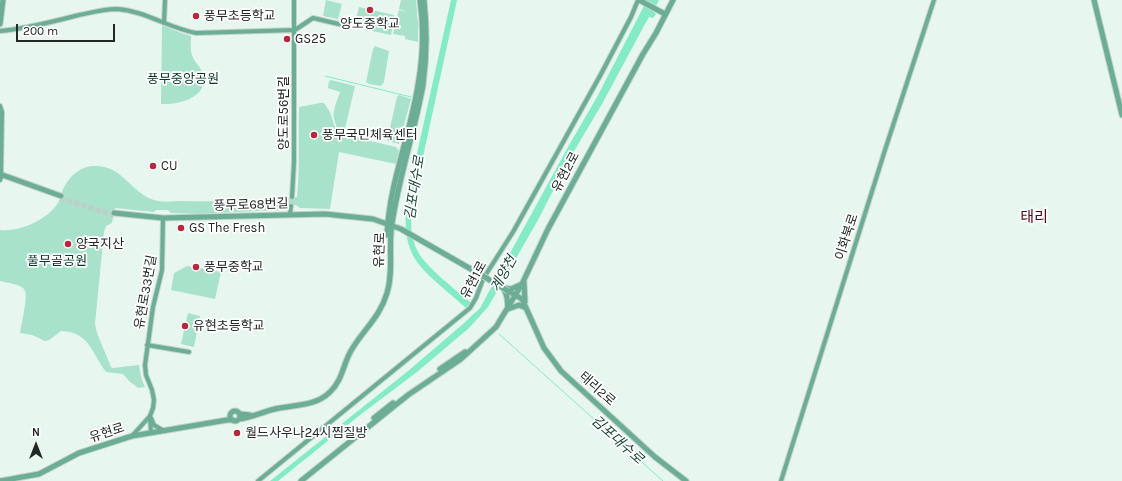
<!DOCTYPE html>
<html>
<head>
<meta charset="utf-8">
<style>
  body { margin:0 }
  #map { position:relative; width:1122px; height:481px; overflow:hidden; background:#e7f7f0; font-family:Karla,sans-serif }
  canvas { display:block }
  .north { position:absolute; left:16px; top:425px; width:40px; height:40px; -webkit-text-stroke:3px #fff; paint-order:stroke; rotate:0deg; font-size:11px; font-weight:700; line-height:16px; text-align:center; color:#222825 }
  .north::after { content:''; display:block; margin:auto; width:14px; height:18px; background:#222825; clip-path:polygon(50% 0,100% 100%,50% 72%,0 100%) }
  .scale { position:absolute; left:16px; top:24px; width:99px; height:18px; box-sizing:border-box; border:2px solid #222825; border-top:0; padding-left:5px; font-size:12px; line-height:14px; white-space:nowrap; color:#222825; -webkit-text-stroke:3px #fff; paint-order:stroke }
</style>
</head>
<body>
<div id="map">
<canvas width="1122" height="481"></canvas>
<div class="north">N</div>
<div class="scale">200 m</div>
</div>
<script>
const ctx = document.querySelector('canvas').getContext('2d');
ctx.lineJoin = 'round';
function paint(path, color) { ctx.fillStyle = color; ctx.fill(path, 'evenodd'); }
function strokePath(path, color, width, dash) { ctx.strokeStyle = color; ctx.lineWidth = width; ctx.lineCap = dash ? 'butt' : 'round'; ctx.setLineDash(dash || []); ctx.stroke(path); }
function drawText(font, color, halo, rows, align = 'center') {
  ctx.font = font + ' Karla,"Noto Sans KR",sans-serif'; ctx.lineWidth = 3.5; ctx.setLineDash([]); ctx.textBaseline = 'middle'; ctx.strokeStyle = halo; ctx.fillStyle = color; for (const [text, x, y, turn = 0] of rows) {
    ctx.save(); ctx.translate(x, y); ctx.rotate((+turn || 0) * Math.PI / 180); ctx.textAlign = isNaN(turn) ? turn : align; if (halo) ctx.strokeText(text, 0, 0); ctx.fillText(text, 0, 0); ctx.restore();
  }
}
const green = new Path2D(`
  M326,0L342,4L338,19L323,16Z
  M401,0H416L418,24V42L405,39V36L393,34L399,10L407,12L399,9Z
  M359,7L394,15L393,18L395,19L391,35L354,27Z
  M162,25L181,33L191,36C191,42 190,49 192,55C194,62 201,67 203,74C209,98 178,105 161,104Z
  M375,46L389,51L384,82L381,86L369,84L366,82L373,49Z
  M331,80L355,86L344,133C337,131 332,118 334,111C335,105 338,98 340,92L328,88L329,81Z
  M399,95L411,99L399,144L387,141L397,97Z
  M320,103H324L330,112L337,133L396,147L399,151L396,164L339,152L330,209L300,208L296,205L285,206L283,209L280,210L197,214L171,213L168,210H156L154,212L115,208L112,223L106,226L104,232L95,324L97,333L111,367L113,368L139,365L141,377L145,387L138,388L129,381L123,374L106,372C92,354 90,332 61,331L49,340L45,341L32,335L20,333C21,325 29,295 24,289C20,284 7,283 0,281V230C20,232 47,220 58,203C60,200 61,196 62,192C67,179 78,167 93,166C122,164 130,192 154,200C162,203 173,201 181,201C220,202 259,200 297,197C300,167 298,137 299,107Z
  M187,266L221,272L215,299L171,290L174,273Z
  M188,313L200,316L194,347L181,344Z`);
const water = new Path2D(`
  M451,0H457L413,203C410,219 410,237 418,252C426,267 457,291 471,303L468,308H466C452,295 428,277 417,262C401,239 405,210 410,185Z
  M647,0H659L653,11L656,14L653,18L649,17L645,24L602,104L567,163L538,220L488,307L469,328L417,372L360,415L278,481H270L408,371L463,324L480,308L568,147L597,97Z`);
const stream = new Path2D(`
  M325,76L411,97
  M499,334L663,481`);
const minorTunnel = new Path2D(`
  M291,206L292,197`);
const tertiaryTunnel = new Path2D(`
  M60,198L114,215`);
const minor = new Path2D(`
  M164,23L165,0
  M295,30L313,18L343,25
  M0,31C25,29 51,22 75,16C89,13 103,9 117,9C146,11 168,28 196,33L295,30
  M0,106L2,112L1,174
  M0,180L1,177
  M292,197L294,162V0
  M290,214L291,206
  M147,345L189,352
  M151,418L154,425L164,431
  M151,433L150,416L153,408L154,400L152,390L146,375L145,365L153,307L162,270L163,218
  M132,436L150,416
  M258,481L470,308L476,298L483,279L513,232L601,74L631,17L638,0
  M781,481L885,150L934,0`);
const tertiary = new Path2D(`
  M639,0L665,14V15
  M1094,0L1122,115
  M0,24L3,0
  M0,174L61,196
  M114,213L163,218L325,214L373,219L401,229L483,276
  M387,235C389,184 410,136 418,85C423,57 424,28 420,0
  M524,282L525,302
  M504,288L511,289L522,284
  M504,289L507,297L508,309L519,305L526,308
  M508,291L522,299L544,348L561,371L655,457L686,481
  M440,369L465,352
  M230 416a5 5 0 1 1 10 0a5 5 0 1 1-10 0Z
  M240,414L250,415
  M374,418L393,403
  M239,419C250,418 260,413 271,410C291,404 314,408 330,392C343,380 343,363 352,349C364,329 380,317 387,293C394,271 388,246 392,224C399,176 415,131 423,85C427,56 427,28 424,0
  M0,481L39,474L79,453L132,436L227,420H233
  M301,481L408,395L461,359L496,327L522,284L548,229L643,54L656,33L673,0`);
const tertiaryBridge = new Path2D(`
  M483,276L508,291`);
const markers = [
  [370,10,4,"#b8273d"],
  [196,16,4,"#b8273d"],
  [287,39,4,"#b8273d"],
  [314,135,4,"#b8273d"],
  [153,166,4,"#b8273d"],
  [181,228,4,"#b8273d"],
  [68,244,4,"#b8273d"],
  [196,267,4,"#b8273d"],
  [185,326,4,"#b8273d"],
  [237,433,4,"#b8273d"]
];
const poiNames = [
  ["풍무초등학교",204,16],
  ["양도중학교",370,24,"center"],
  ["GS25",295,39],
  ["풍무국민체육센터",322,135],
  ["CU",161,166],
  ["GS The Fresh",189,228],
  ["양국지산",76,244],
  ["풍무중학교",204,267],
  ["유현초등학교",193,326],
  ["월드사우나24시찜질방",245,433]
];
const parkNames = [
  ["풍무중앙공원",183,79],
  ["풀무골공원",57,261]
];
const streetNames = [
  ["양도로56번길",284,113,-90],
  ["유현2로",566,172,-62],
  ["풍무로68번길",251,205,-2],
  ["이화북로",847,237,-72],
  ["유현로",380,250,-88],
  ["유현1로",474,280,-62],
  ["유현로33번길",146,292,-80],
  ["태리2로",597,389,42],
  ["유현로",107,433,-18]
];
const waterNames = [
  ["김포대수로",415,188,-81],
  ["계양천",504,274,-61],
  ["김포대수로",617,440,42]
];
const quarterNames = [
  ["태리",1034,218]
];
paint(green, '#a8e2cb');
paint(water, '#84ebc6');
strokePath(stream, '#84ebc6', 1);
strokePath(minorTunnel, '#c0cec7', 4, [4, 2]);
strokePath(tertiaryTunnel, '#c0cec7', 5, [5, 2.5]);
strokePath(minor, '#c4d2cb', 6);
strokePath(tertiary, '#c4d2cb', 7);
strokePath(minor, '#6bad95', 4);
strokePath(tertiary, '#6bad95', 5);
strokePath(tertiaryBridge, '#c4d2cb', 7, []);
strokePath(tertiaryBridge, '#6bad95', 5);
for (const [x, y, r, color] of markers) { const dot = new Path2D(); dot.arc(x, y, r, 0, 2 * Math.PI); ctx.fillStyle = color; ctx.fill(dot); strokePath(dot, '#fff', 1.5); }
drawText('13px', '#222825', '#fff', poiNames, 'left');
drawText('13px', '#063729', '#fff', parkNames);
drawText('13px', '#222825', '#fff', streetNames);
drawText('italic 14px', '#164435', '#fff', waterNames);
drawText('15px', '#4f0915', '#fff', quarterNames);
</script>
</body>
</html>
